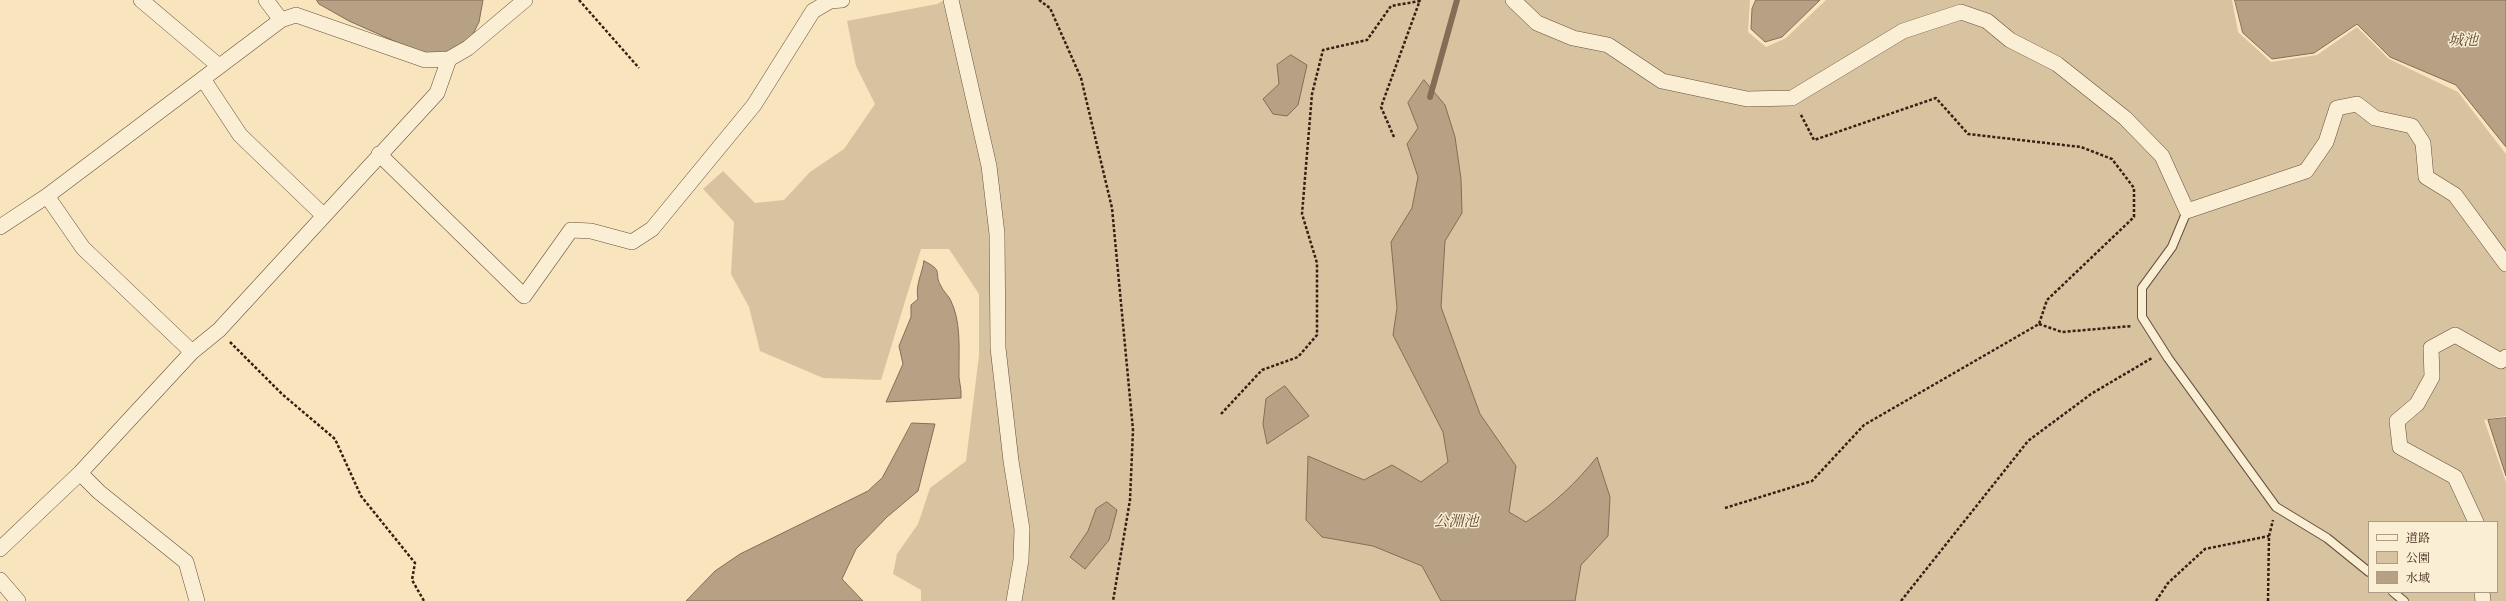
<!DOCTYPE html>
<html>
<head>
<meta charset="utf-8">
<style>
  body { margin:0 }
  #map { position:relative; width:2506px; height:601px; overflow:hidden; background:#f8e5bd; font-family:"IM FELL English","Noto Serif JP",serif }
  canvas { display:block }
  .legend { position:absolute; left:2368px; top:521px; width:130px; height:72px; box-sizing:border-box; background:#faeed4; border:1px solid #ac9b87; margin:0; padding:5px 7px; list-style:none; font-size:12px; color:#381e14 }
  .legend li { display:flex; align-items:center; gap:8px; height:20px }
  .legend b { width:20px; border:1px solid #ac9b87 }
</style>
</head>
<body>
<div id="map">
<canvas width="2506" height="601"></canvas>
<ul class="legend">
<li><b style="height:5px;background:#faeed4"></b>道路</li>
<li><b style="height:11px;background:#d7c3a0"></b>公園</li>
<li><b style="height:11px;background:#b7a184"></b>水域</li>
</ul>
</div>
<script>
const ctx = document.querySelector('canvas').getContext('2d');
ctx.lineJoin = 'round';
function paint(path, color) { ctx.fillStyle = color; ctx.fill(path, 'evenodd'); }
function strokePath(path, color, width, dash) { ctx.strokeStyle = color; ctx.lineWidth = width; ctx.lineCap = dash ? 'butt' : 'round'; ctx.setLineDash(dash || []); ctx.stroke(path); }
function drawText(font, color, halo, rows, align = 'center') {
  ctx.font = font + ' "IM FELL English","Noto Serif JP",serif'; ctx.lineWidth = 3; ctx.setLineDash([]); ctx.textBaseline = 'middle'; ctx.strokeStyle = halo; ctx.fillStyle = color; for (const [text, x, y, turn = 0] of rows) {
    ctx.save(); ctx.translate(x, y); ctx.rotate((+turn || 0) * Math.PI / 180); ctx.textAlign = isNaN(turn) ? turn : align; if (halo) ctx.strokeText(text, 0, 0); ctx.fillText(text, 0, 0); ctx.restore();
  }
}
const green = new Path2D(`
  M944,0H1750L1748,32L1766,47L1786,38L1826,0H2232L2238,32L2271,62L2317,55L2357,27L2389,59L2458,92L2506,154V416L2484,420L2506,482V601H921V590L893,574L897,554L918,524L930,488L966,461L979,355V294L949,249H921L881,380L823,378L760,351L749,307L731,274L734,222L703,189L723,171L755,203L784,200L810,172L844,149L875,104L856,66L847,21L937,4ZM2369,522H2497V592H2369Z`);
const water = new Path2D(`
  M317,0H483L479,22L471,38L453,51L441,54L419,52L349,21L319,4Z
  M1756,0H1820L1782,37L1765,42L1751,29L1752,9Z
  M2235,0H2506V147L2456,85L2390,57L2357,24L2314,53L2272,59L2243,33Z
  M1291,55L1307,65L1298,105L1287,116L1273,114L1263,99L1279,84L1277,65Z
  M1424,80L1445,105L1455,137L1461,179L1462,213L1445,241L1441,307L1480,414L1516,466L1509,512L1526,522C1554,504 1576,483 1597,457L1610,497L1608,536L1581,565L1575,601H1441L1422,566L1373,546L1322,537L1306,520L1308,456L1364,480L1392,465L1421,482L1448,462L1443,432L1393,335L1397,308L1391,242L1412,208L1418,177L1407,144L1418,128L1408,103Z
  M924,261C945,271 933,273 941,286C943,291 947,294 950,299C961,320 959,347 959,370C958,380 962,388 961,398L886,402L903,364L899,346L911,317V305L918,299C915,286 922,274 924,261Z
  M1285,386L1309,416L1267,444L1263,424L1266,399Z
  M2506,418V476L2488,420Z
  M912,423L935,424L918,491L887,517L856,549L842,579L863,601H686L715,571L740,554L868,491L882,478Z
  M1107,502L1117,510L1109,540L1085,569L1070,557L1088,531L1096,509Z`);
const stream = new Path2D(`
  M1430,97L1457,0`);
const path = new Path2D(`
  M579,0L639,68
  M1039,0L1050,8L1081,78L1112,208L1133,430L1130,500L1113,601
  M1394,137L1381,107L1420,0
  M2039,324L2062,332L2132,326
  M230,342L282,394L335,439L361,496L415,563L412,580L424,601
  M1221,414L1262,370L1298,357L1317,335V263L1302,214L1312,94L1323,50L1367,40L1391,6L1420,1
  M1725,508L1812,481L1864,425L2039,324L2047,300L2134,217V188L2112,159L2081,147L1968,134L1936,98L1814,140L1800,113
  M1901,601L2028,441L2091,394L2152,358
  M2156,601L2168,583L2205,549L2269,536
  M2268,601L2269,536L2273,520`);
const lane = new Path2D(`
  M2187,211L2172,247L2142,288V317L2168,358L2276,507L2327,538L2369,572
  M2393,592L2404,601`);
const street = new Path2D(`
  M141,0L219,66
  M266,0L281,20
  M951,0L989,166L997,234L998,348L1011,461L1022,529L1021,560L1014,601
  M1513,0L1537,23L1573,38L1608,45L1662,81L1747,99L1792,98L1903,31L1961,12L1987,21L2010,40L2057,64L2125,118L2162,156L2187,211L2306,171L2326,142L2337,108L2357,104L2375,118L2412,126L2423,143L2426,177L2455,195L2506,264
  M203,79L240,135L323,215
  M379,154L524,296L571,230L591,231L632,242L652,229L754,105L813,11L830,1L842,0
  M47,196L83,248L192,352
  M0,227L47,196L281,20L296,15L425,60L449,59L468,48L525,0
  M80,473L99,492L186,562L197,601
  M2476,522L2455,477L2400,447L2397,421L2417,404L2432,377L2431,348L2455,335L2501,361L2506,357
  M0,549L80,473L192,352L219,330L437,93L449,59
  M0,580L18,601
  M2482,592L2483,601`);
const waterNames = [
  ["城池",2463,42],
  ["公淵池",1456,523]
];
paint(green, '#d7c3a0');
paint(water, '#b7a184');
strokePath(water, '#846d57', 1);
strokePath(stream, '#846d57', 6);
strokePath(lane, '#68503e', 10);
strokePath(street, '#68503e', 16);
strokePath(path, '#381e14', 2.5, [3, 2]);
strokePath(lane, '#faeed4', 8);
strokePath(street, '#faeed4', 15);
drawText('italic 15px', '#644c3b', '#faeed4', waterNames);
</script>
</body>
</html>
